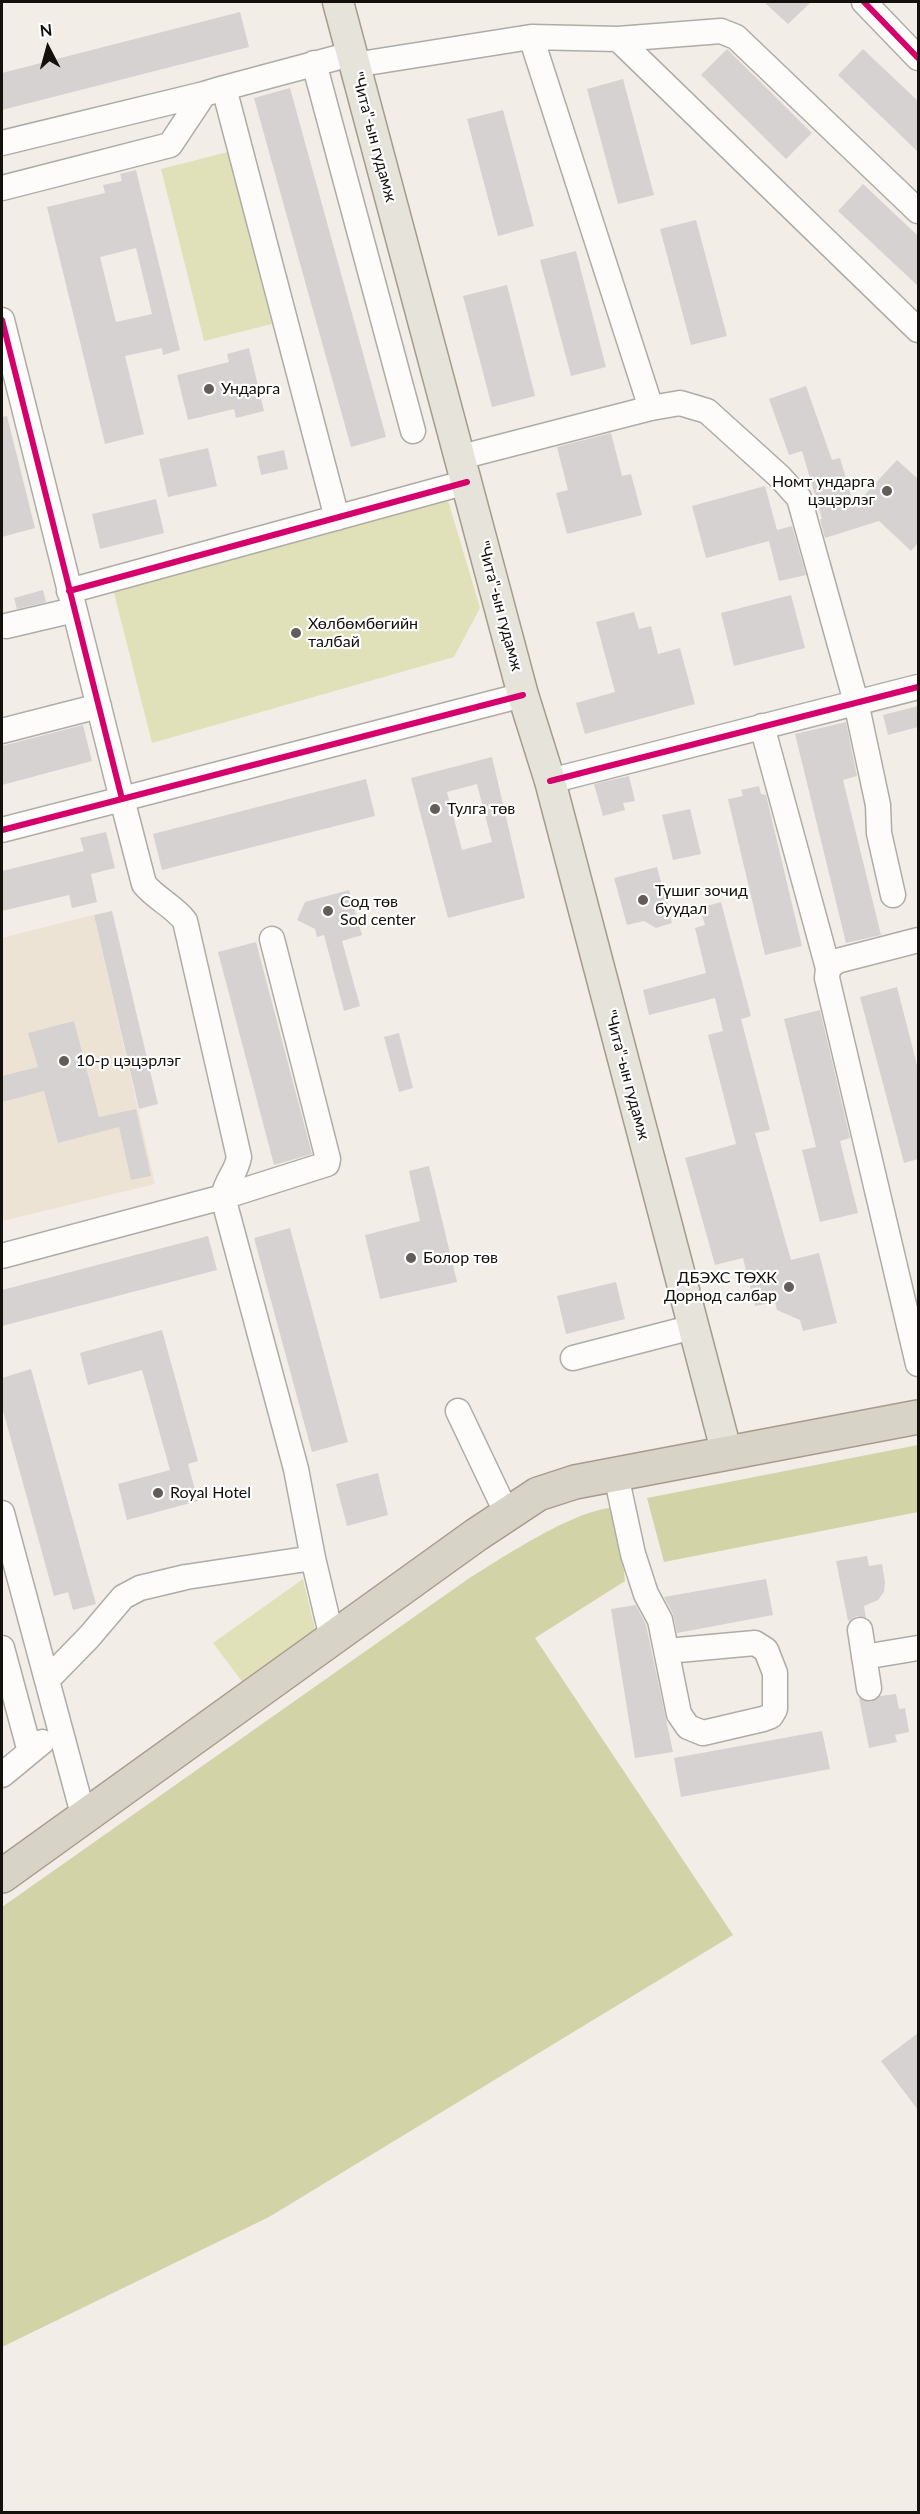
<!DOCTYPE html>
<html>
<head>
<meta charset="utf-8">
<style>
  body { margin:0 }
  #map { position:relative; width:920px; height:2514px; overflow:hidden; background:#f2ede6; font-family:Lato,sans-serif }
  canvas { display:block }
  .frame { position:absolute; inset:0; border:3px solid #14100b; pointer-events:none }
  .north { position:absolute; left:18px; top:18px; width:60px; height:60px; -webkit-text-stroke:4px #fff; paint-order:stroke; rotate:354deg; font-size:16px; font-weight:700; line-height:24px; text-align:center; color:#14100b }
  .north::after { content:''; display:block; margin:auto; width:21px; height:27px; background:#14100b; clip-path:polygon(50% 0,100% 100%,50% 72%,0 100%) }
</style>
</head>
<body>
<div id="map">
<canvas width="920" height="2514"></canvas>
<div class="frame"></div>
<div class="north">N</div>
</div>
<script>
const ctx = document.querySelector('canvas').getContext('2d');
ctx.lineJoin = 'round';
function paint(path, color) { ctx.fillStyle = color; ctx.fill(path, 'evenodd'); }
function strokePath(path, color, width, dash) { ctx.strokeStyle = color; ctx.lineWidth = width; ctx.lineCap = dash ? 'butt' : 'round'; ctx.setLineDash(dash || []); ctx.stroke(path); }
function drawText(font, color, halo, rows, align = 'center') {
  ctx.font = font + ' Lato,sans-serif'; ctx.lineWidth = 4.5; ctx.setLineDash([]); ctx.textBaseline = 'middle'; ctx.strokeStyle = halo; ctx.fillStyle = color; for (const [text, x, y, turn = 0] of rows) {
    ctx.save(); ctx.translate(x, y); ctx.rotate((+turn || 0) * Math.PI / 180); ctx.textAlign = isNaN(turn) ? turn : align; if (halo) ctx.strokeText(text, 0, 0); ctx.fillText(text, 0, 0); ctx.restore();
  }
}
const built = new Path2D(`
  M94,915L155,1184L2,1221V938Z`);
const green = new Path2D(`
  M228,152L272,324L204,341L161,169Z
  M447,497L480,608L454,657L152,743L113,589Z
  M303,1579L315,1629L243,1683L213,1643Z`);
const forest = new Path2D(`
  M918,1445V1512L664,1562L647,1498Z
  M617,1507L625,1581L535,1638L733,1935L269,2217L2,2347V1907L468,1579C505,1556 575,1509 617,1507Z`);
const building = new Path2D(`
  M764,2H811L788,24Z
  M240,12L249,47L2,110V73Z
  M727,49L812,133L786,159L701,75Z
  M863,49L918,101V152L838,75Z
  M623,79L654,195L618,204L587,89Z
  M290,88L386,437L351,447L254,98Z
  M503,110L534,226L498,236L467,119Z
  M136,170L180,350L163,355L162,348L125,356L144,434L105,444L47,207L105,193L103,185L122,181L120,174ZM136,248L152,314L116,322L100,257Z
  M863,184L918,236V286L838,211Z
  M696,220L727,336L691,345L660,229Z
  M576,251L606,367L571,376L540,260Z
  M507,285L535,396L492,407L463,296Z
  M249,348L264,411L236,418L234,409L188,420L177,375L229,362L227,354Z
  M806,386L832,460L840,458L854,506L897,460L918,479V543L911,551L879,521L825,538L820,519H822L802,451L789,455L769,399Z
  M7,416L35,528L2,537V417Z
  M611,433L622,476L631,474L642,515L567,534L556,493L568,490L557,447Z
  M208,448L217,486L168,497L159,459Z
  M284,450L288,469L261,475L257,456Z
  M765,486L777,530L792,526L806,575L779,581L769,541L706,558L692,506Z
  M156,499L164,533L100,549L92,514Z
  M43,590L46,602L17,609L14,598Z
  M791,595L805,648L734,666L721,613Z
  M634,612L639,629L651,626L658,654L680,648L695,704L585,734L576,703L615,692L596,622Z
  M918,706V727L888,735L883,715Z
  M846,722L857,776L843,780L881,935L846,943L795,734Z
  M83,725L92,761L2,785V746Z
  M492,757L525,898L448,918L411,778ZM477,784L492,842L462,850L447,792Z
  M629,776L635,801L623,803L625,810L603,816L594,784Z
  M366,779L375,816L162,870L153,834Z
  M759,786L761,794L766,795L767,799L802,946L765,955L728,799L743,796L741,790Z
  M690,809L701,854L673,860L662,815Z
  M106,832L115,868L91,874L97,902L72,908L69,895L2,911V871L84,851L80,838Z
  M657,867L672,923L656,928L644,921L627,925L614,878Z
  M349,890L362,935L342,941L360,1006L344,1011L324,935L317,937L315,929L297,920L305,902Z
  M721,902L751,1016L741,1019L770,1130L755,1133L791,1260L819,1253L837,1323L803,1331L800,1320L777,1310L775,1302L755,1306L743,1258L715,1265L685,1158L736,1144L708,1035L723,1031L715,998L649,1015L643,990L706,973L695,928L705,925L700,908Z
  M112,911L158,1104L139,1109L94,915Z
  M256,942L312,1154L274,1165L218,952Z
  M897,987L918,1069V1159L904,1163L860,997Z
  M820,1010L850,1138L840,1141L858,1213L820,1222L802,1150L816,1147L784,1019Z
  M74,1021L99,1117L136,1109L151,1176L131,1180L119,1127L58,1143L44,1091L2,1102V1076L38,1067L28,1033Z
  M399,1033L413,1088L399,1092L384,1037Z
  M429,1166L457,1282L380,1299L365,1235L420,1221L409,1171Z
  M290,1228L348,1442L312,1452L254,1238Z
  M208,1236L217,1270L2,1326V1290Z
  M616,1282L625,1319L566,1334L557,1296Z
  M162,1330L198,1461L188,1464L198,1501L127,1520L118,1484L170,1470L142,1370L88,1385L80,1353Z
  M31,1369L96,1604L73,1610L68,1592L54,1596L2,1407V1378Z
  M378,1473L388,1515L347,1526L336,1484Z
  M867,1556L869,1566L882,1564L885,1582L884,1592L878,1600L864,1606L866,1618L857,1616L848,1621L836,1561Z
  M766,1579L773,1615L677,1633L673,1614L664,1597Z
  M636,1605L646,1625L673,1752L635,1758L611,1609Z
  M896,1694L899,1709L905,1708L909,1732L895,1735L897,1742L869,1748L859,1698L871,1702L880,1696Z
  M822,1731L830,1769L681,1797L674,1758Z
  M918,2033V2110L881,2061Z`);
const minor = new Path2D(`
  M864,2L918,58
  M531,37L651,408
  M618,39L918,330
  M314,63L413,431
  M354,65L531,37L618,39L721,31L736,37L918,211
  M224,88L351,54
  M2,143L204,94
  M2,188L170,145L204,94L224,88L337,518
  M2,320L122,799L2,830
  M461,457L651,408L680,403L707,411L780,477L799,498L856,702L878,805L879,833L893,895
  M69,591L467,482
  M6,626L74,610
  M762,726L828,968
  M2,731L99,706
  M550,781L918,687
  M918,940L837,961L828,968L827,978L918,1364
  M223,1197C227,1178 236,1174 239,1157L185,921C174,906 156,899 144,884L122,799L523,695
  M223,1197L327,1164L328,1159L272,939
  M2,1256L223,1197L296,1469L313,1558L332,1638
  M573,1358L693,1327
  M458,1411L507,1514
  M616,1475L633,1554L646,1594L660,1620L679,1714L688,1727L703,1733L763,1719L771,1716L775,1709V1673L766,1650L755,1643L667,1651
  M2,1513L84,1818
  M860,1630L869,1688
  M2,1648L30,1752
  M864,1657L918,1648
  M48,1679L89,1637L123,1597L140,1588L186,1577L313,1558
  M2,1775L42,1742`);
const major = new Path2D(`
  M338,2L523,695L550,781L727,1454`);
const highway = new Path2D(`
  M2,1876L476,1535L538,1494L575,1482L918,1417`);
const cycleway = new Path2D(`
  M864,2L918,58
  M2,320L122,799L2,830
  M69,591L467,482
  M550,781L918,687
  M122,799L523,695`);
const markers = [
  [209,389,6,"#625d58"],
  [887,491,6,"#625d58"],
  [296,633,6,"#625d58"],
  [435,809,6,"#625d58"],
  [643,900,6,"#625d58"],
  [328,911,6,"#625d58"],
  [64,1061,6,"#625d58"],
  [411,1258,6,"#625d58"],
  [789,1287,6,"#625d58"],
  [158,1493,6,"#625d58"]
];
const streetNames = [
  ["\"Чита\"-ын гудамж",374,137,75],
  ["\"Чита\"-ын гудамж",500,606,75],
  ["\"Чита\"-ын гудамж",627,1075,75]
];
const poiNames = [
  ["Ундарга",221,389],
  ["Номт ундарга",875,482,"right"],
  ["цэцэрлэг",875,500,"right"],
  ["Хөлбөмбөгийн",308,624],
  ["талбай",308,642],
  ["Тулга төв",447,809],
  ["Түшиг зочид",655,891],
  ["буудал",655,909],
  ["Сод төв",340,902],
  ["Sod center",340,920],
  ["10-р цэцэрлэг",76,1061],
  ["Болор төв",423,1258],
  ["ДБЭХС ТӨХК",777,1278,"right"],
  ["Дорнод салбар",777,1296,"right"],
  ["Royal Hotel",170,1493]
];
paint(built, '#ede3d4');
paint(green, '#e1e1b9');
paint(forest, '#d3d3a8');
paint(building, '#d6d2d1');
strokePath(minor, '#afaca6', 27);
strokePath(major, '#a39d8d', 33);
strokePath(highway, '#a39d8d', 36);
strokePath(minor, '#fdfcfb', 24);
strokePath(major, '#e6e3db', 30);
strokePath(highway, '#d7d3c6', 33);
strokePath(cycleway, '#d6006c', 6);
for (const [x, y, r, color] of markers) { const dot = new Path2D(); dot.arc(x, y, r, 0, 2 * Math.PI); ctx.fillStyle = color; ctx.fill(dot); strokePath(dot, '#fff', 2); }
drawText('16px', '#14100b', '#fff', streetNames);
drawText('16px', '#14100b', '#fff', poiNames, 'left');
</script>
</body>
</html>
